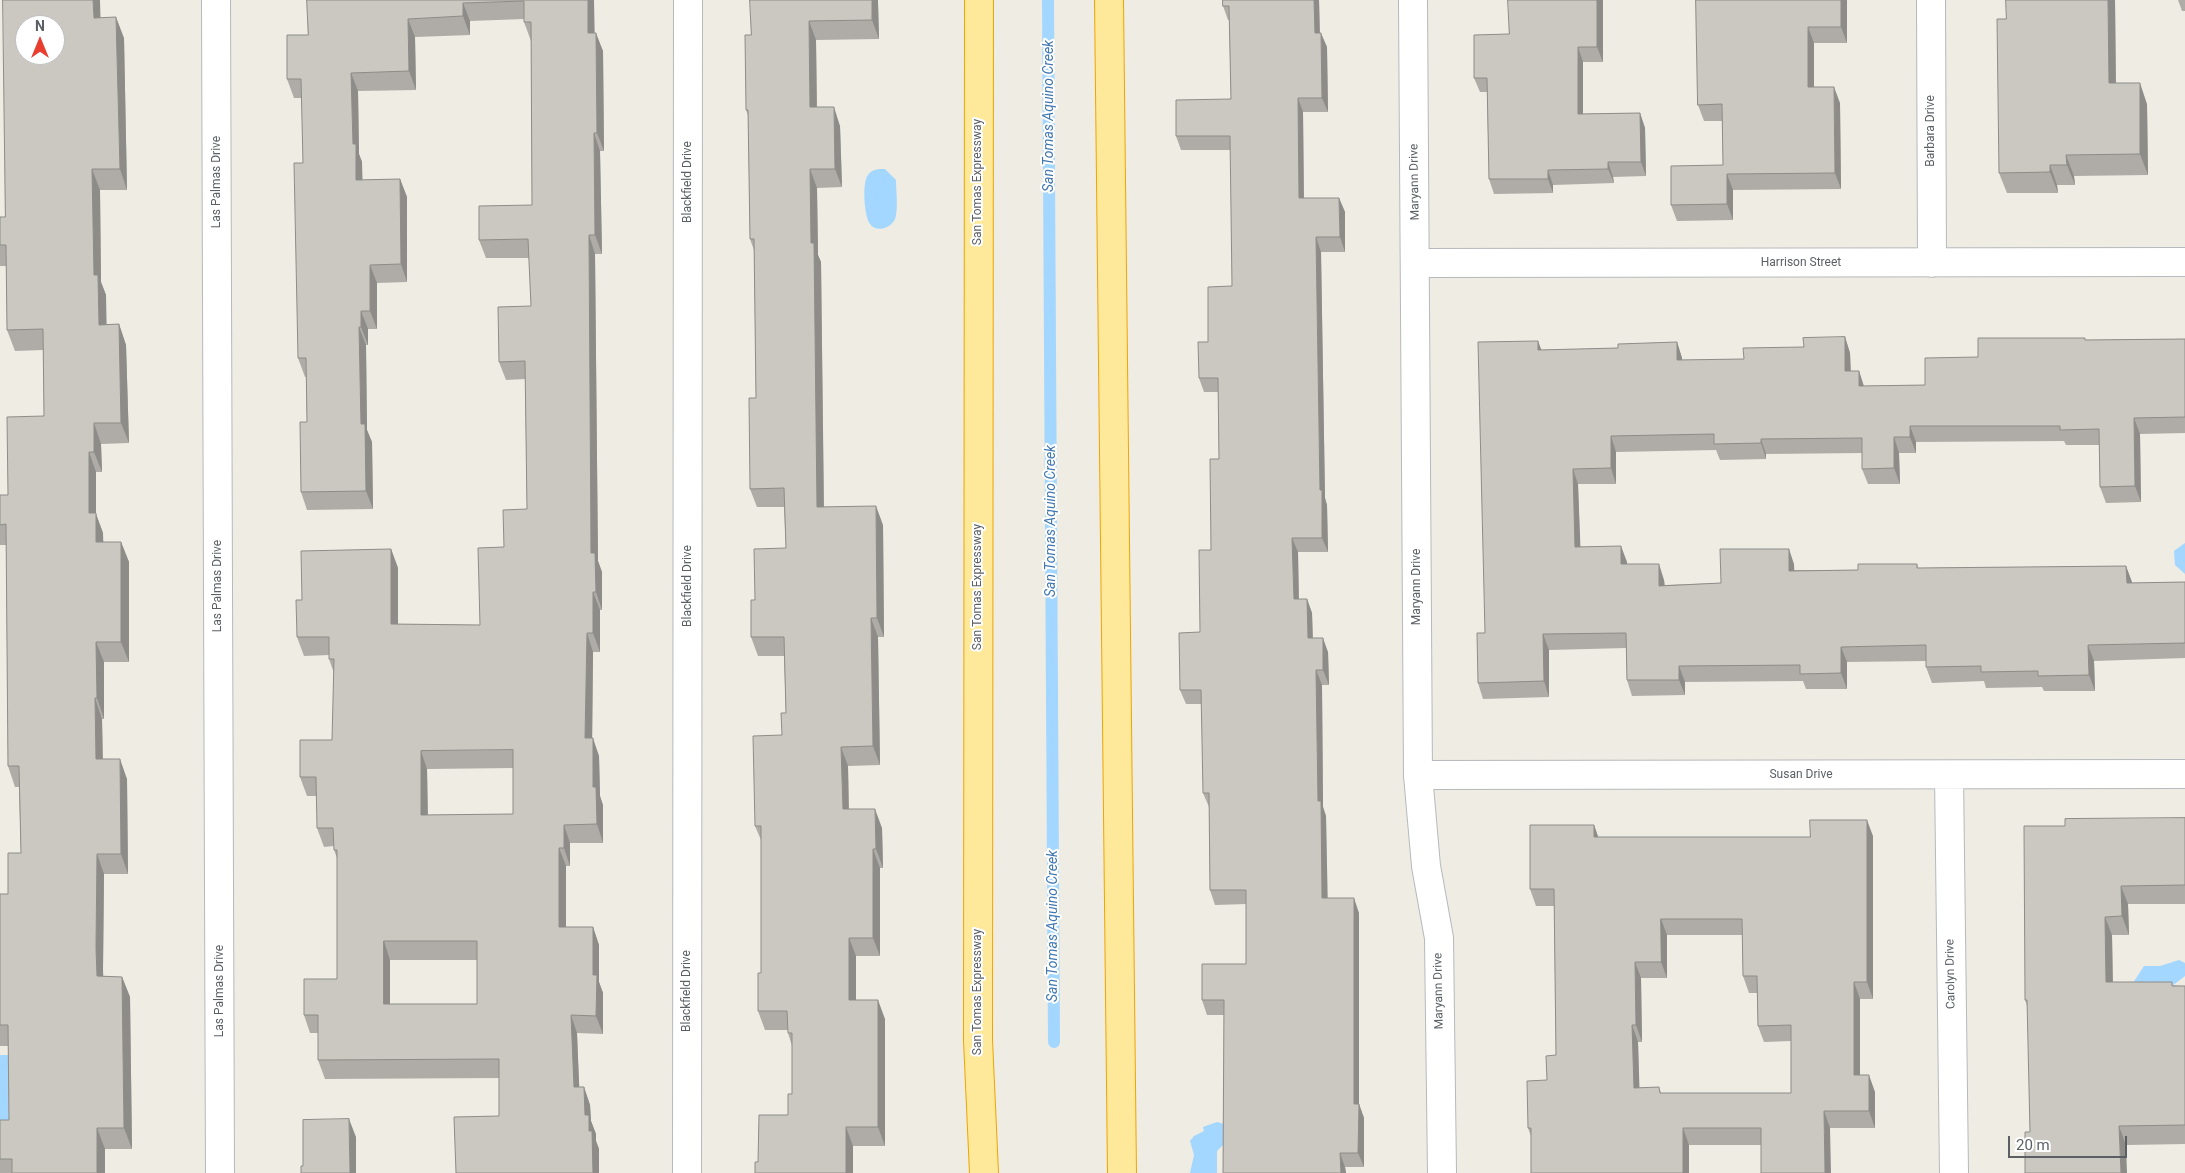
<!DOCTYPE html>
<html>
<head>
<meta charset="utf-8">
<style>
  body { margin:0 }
  #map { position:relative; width:2185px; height:1173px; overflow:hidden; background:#eeece3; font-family:Roboto,sans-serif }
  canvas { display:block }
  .north { position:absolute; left:15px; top:15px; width:50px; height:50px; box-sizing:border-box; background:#fff; border:1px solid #bdbfc1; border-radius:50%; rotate:0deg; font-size:14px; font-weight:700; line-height:20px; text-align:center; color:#5b5f64 }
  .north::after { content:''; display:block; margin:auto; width:18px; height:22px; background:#e83d2f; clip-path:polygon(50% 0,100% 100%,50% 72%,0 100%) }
  .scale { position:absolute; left:2008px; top:1136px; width:119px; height:22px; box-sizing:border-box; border:2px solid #5b5f64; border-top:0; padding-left:6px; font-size:15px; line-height:18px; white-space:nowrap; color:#5b5f64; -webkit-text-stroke:4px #fff; paint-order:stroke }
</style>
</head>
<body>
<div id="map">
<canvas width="2185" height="1173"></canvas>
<div class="north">N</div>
<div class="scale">20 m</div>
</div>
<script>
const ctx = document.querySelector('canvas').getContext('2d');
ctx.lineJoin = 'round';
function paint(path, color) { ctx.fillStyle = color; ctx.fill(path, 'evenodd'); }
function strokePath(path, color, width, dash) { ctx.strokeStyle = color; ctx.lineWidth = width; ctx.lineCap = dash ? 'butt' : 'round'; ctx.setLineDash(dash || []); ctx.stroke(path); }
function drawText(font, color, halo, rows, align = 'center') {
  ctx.font = font + ' Roboto,sans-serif'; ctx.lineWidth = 4; ctx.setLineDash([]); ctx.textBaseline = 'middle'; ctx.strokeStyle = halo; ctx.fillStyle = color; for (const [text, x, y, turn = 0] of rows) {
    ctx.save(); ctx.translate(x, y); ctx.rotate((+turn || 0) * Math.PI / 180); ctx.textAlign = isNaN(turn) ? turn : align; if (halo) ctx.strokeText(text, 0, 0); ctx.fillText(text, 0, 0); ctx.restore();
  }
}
const water = new Path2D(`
  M885,169L896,180C896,191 898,204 896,215C895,227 877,234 870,224C864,216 862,182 868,175C872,169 879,169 885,169Z
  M2185,543V574L2175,565L2174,551Z
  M2179,960L2185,963V976L2172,986H2131L2144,966H2160Z
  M0,1055H23L11,1122L0,1121Z
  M1217,1122L1228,1125L1223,1145L1217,1151V1173H1190L1194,1155L1190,1141L1194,1136L1204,1131L1203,1127Z`);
const stream = new Path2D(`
  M1048,0L1054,1042`);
const minor = new Path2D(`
  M216,0L220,1173
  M1931,0L1932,263
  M1416,263L2185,262
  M1418,775L2185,774
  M1949,775L1954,1173
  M687,1173L688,0`);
const tertiary = new Path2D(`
  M1413,0L1418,775L1426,866L1439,938L1442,1173`);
const trunk = new Path2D(`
  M979,0L978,1040L984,1173
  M1109,0L1122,1173`);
const wall = new Path2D(`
  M307,0H594V33L603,51L604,151H600L602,254H595L598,561L602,572V610H600V652H593L592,738L599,756L600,796L603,805V843H570V866H566V927H593L599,945V982L603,993V1034L577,1033L579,1087H584L590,1105L591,1121L596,1134V1141L599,1149V1173H456L499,1116V1078L325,1079L318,1060V1033H310L304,1015L337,979V858L334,850V846L324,847L317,828V796H307L300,777L332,740L334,673L329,659V655L304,656L297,637L302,600L391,549L398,568V624L480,625L504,547L527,509L525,379L506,380L499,362L531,306L529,258H486L479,240L532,205L531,41L524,22V19L470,21V35L415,37L416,90L358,91L359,154L362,162V180L400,179L407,197V282L377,283V329H368V345H366L367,430L372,442L373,509L307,510L301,492L307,422L306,377H305L298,358L303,163L302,98H294L287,79L308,35ZM513,768V814L428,815L427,769ZM390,960H477V1004H390Z
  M1223,0H1319L1320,33L1327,47L1328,112H1303L1304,198H1339L1345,212V252H1321L1325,498L1327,505L1328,552H1298L1299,599H1307L1312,613L1313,638L1328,652L1329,685H1322L1323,807L1326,816L1327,898L1359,913V1104L1364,1118V1167H1345L1346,1173H1223L1224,1015H1207L1202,1000L1246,964V904L1215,905L1210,890L1209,807L1203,793L1202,704H1186L1180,690L1200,632L1211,550L1219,459L1218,392H1204L1199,378L1208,342L1232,286L1231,150H1181L1176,136L1231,99L1229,20H1228L1223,6Z
  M1603,0V62H1583V114L1640,113L1645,128L1646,176L1613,177L1614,183L1553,185V193L1494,194L1489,179L1487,92H1480L1474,78L1509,34Z
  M1696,0H1847V43H1814V87L1840,103L1841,189L1733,190V220L1677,221L1671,205L1723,165L1722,121H1704L1698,105Z
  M2006,0H2115L2116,83L2147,104L2148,175L2074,176L2075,185H2057L2058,193H2007L1999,173L2006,19Z
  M2178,0H2185V11H2182Z
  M878,2L879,39L816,40L817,107L840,126L842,187L817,188L818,255L821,262L824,507L883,525L884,637H878L880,765L848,766L849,809L882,828L883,868H880V956H856V1000L885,1019V1146H853V1173L758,1162L788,1115L792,1094V1046L788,1033V1030H765L758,1011L761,973V840L755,826L782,735L786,713L784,656H758L751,637L755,600L786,548L784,507H757L750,489L756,398L754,250L750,239L748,115L746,110L751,35Z
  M101,18L124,38L127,190H100L101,282L106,295V324H119L126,345L129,443L101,444L102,472H96V514L103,533V542H121L129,562V662H104V719H102L103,759L127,779L128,874H104L103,969V976L122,977L130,997L132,1149H105V1173H0V1120H9L8,1046H0V894H8L21,853L19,787H15L8,766L6,545H0V495H8L44,416L43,350L15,351L7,330L6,266H0V217H5Z
  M1845,337L1850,353L1851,371H1859L1864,386L1925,385L1978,357L2085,340L2185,339V433L2140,434L2141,502L2106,503L2100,487L2099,445H2066L2064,441L1916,442V453H1899L1900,484H1868L1862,469V453L1766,454V459L1720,460L1716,450L1616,452V484H1578L1580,547L1627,562V564L1664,580L1665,585L1721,583L1794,564V570H1858L1917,564L1918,568L2126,566L2132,583L2185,582V658L2094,661L2095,691H2044L2042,687L1986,688L1984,681L1932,683L1926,667V661L1847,662V689H1806L1803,681L1685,682V695L1632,696L1627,680L1626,648L1549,650V697L1483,699L1478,683L1485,633L1538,341L1541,350L1618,348L1677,342L1682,358V360L1744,359L1804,347Z
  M2185,818V904H2128L2129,935H2112L2113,982L2185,986V1144L2126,1145L2030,1132L2028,1008L2025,1000L2065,826Z
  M1594,825L1598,837H1810L1873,836V999H1860V1075L1875,1092V1128H1830L1761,1145H1689V1173L1531,1136L1528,1128L1547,1080L1556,1055L1554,906H1536L1530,889ZM1667,935H1742L1743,976L1749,993H1757L1758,1026L1764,1042L1791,1041V1093H1661L1659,1087L1639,1088L1638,1042H1642L1641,978H1667Z`);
const shadedWall = new Path2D(`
  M93,0H100L101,38L94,18Z
  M588,0H594L595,51L588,33Z
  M872,0H878V2L879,39L872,20Z
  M1314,0H1319L1320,47L1315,33Z
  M1597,0H1603V62L1597,47Z
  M1841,0H1847V43L1841,27Z
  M2108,0H2115L2116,104L2109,83Z
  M463,3L470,21V35L463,16Z
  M116,17L124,38L127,190L120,169Z
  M408,19L415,37L416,90L409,71Z
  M809,21L816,40L817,126L810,107Z
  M1808,27L1814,43V103L1808,87Z
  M596,33L603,51L604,151L597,133Z
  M1321,33L1327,47L1328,112L1322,98Z
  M1578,47L1583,62V129L1578,114Z
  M351,73L358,91L359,154L362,162L363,198L356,180L353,144Z
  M2140,83L2147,104L2148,175L2140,154Z
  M1834,87L1840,103L1841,189L1835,173Z
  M1298,98L1303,112L1304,213L1299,198Z
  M834,107L840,126L842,187L835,169Z
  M1640,113L1645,128L1646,176L1641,162Z
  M594,133L600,151L602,254L595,235Z
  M2066,155L2074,176L2075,185L2067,165Z
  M1608,162L1613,177L1614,183L1608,169Z
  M2050,165L2057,185L2058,193L2050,172Z
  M92,169L100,190L101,282L106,295L107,345L99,325L94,275Z
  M810,169L817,188L818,255L821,262L824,526L817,507L811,243Z
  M1548,170L1553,185V193L1548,179Z
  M1727,174L1733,190V220L1727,204Z
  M400,179L407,197V282L401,264Z
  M1339,198L1345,212V252L1340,237Z
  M589,235L595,254L598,561L602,572V610L596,592L591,553Z
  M1316,237L1321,252L1325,498L1327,505L1328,552L1322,538L1320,490Z
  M370,265L377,283V329L370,311Z
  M361,311L368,329V345L361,327Z
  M119,324L126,345L129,443L121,423Z
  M359,327L366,345L367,430L372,442L373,509L366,491L361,424Z
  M1845,337L1850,353L1851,387L1845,371Z
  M1538,341L1544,357L1538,350Z
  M1677,342L1682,358L1683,376L1677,360Z
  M1859,371L1864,387L1859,386Z
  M2134,418L2140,434L2141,502L2135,486Z
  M94,423L101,444L102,472L94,452Z
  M1910,426L1916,442V453L1910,437Z
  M1611,436L1616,452V484L1611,468Z
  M1894,437L1899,453L1900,484L1894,468Z
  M1761,439L1766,454V459L1761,443Z
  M89,452L96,472V514L103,533L104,562L96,542L89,513Z
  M1573,469L1578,484L1581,562L1575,547Z
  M876,506L883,525L884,637L877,618Z
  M1292,538L1298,552L1299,614L1294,599Z
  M121,542L129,562V662L121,642Z
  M1621,546L1627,562V580L1621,564Z
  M391,549L398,568V642L391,624Z
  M1789,549L1794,564L1795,586L1789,571Z
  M1659,564L1664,580L1665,601L1659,586Z
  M2126,566L2132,582V599L2127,583Z
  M593,592L600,610V652L593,633Z
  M1307,599L1312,613L1313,652L1308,638Z
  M871,618L878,637L880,765L873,746Z
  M587,633L593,652L592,756L585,738Z
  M1543,634L1549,650V697L1544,681Z
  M1323,638L1328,652L1329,685L1323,670Z
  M96,642L104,662V719L97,698Z
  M2088,645L2094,661L2095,691L2089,675Z
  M1841,647L1847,662V689L1841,673Z
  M1679,666L1685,682V695L1679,680Z
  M1316,670L1322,685L1323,807L1326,816L1328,913L1322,898L1318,801Z
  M95,698L102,719L103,780L96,759Z
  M593,738L599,756L600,796L603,805V843L597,824L593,787Z
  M841,747L848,766L849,828L843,809Z
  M421,751L427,769L428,834L421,815Z
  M120,759L127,779L128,874L121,854Z
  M875,809L882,828L883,868L876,849Z
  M1867,820L1873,836V999L1867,982Z
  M564,825L570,843V866L564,848Z
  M1594,825L1600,842L1594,837Z
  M559,848L566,866V945L559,927Z
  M873,849L880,868V956L873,938Z
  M97,854L104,874L103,969L104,997L97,976L96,948Z
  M2121,886L2128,904L2129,935L2122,916Z
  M1354,898L1359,913V1106V1104L1364,1118V1167L1358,1153L1354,1104Z
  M2105,917L2112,935L2113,1001L2106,982Z
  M1661,919L1667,935V978L1661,962Z
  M593,927L599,945V982L603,993V1034L596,1016L593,975Z
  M849,938L856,956V1019L849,1000Z
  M384,941L390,960V1022L384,1004Z
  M1635,962L1641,978L1642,1042L1636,1025Z
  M122,977L130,997L132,1149L124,1128Z
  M1854,982L1860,999V1092L1854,1075Z
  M878,1000L885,1019V1146L878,1127Z
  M571,1015L577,1033L580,1105L574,1087Z
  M1632,1025L1638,1042L1640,1105L1634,1088Z
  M1869,1075L1875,1092V1128L1869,1111Z
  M584,1087L590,1105L591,1121L596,1134V1141L599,1149V1173H593L585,1115Z
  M1824,1111L1830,1128L1831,1173H1825Z
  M349,1119L356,1137V1173H350Z
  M2119,1126L2126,1145L2127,1173H2121Z
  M846,1127L853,1146V1173H846Z
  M97,1128L105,1149V1173H97Z
  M1683,1128L1689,1145V1173H1683Z
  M1340,1153L1345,1167L1346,1173H1341Z`);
const building = new Path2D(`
  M3,0H93L94,18L116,17L120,169H92L94,275H98L99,325L119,324L121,423H94V452H89V513H96V542H121V642H96L97,698H95L96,759H120L121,854H97L96,948L97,976L122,977L124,1128H97V1173H12V1159H0V1120H9L8,1025H0V894H8V853H21L19,766H8L6,524L0,525V495H8L7,417L44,416L43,329L7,330L6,245H0V217H5ZM25,25H55V55H25Z
  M307,0H588V33H596L597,133H594L595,235H589L591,553H595L596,592H593V633H587L585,738H593V787H596L597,824L564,825V848H559V927H593V975H597L596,1016L571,1015L574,1087H584L585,1115H589V1131H592L593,1173H456L454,1117L499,1116V1059L318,1060V1015H304V979H337V850H334L333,828H317L316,777H300V740H332L334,659H329V637H297L296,600H302L301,551L391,549V624L480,625L478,548L504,547L503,510L527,509L525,361L499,362L498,307L531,306L528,239L479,240V206L532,205L531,22H524V1L463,3V16L408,19L409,71L351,73L353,144H356V180L400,179L401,264L370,265V311H361V327H359L361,424H365L366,491L301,492L300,422H307L306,358H298L294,163H303L301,79H287V35H308ZM513,750V814L421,815V751ZM384,941H477V1004H384Z
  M750,0H872V20L809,21L810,107H834L835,169H810L811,243H814L817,507L876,506L877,618H871L873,746L841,747L843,809H875L876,849H873V938H849V1000H878V1127H846V1173H755V1162H758L759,1115H788V1094H792V1033H788L787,1011H758V973H761V826H755L753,736L782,735L781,713H786L784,637H751V600H755L754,549L786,548L784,488L750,489L749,398H756L754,239H750L748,110H746L745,35H751Z
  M1223,0H1314L1315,33H1321L1322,98H1298L1299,198H1339L1340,237H1316L1320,490H1322V538H1292L1294,599H1307L1308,638H1323V670H1316L1318,801H1321L1322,898H1354V1104H1359L1358,1153H1340L1341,1173H1223L1224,1000H1202V964H1246V890H1210L1209,793H1203L1201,690H1180L1179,633L1200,632L1199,550H1211L1210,459H1219L1218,378H1199L1198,342H1208V287L1232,286L1230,136H1176V100L1231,99L1229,6H1223Z
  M1508,0H1597V47H1578V114L1640,113L1641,162H1608V169L1548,170V179H1489L1487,78H1474V35L1509,34Z
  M1696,0H1841V27H1808V87H1834L1835,173L1727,174V204L1671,205V166L1723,165L1722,104L1698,105Z
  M2006,0H2108L2109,83H2140V154L2066,155L2067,165H2050V172L1999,173L1997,19H2006Z
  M1845,337V371H1859V386L1925,385V358L1978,357V338H2085V340L2185,339V417L2134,418L2135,486L2100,487L2099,429L2060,430V426H1910V437H1894V468L1862,469V438L1761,439V443L1714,444V434L1611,436V468L1573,469L1575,547L1621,546V564H1659V586L1721,583L1720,549H1789V571L1858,570V564H1917V568L2126,566L2127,583L2185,582V643L2088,645L2089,675L2038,676V671L1981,672V666L1926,667V645L1841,647V673L1800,674V665L1679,666V680H1627L1626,633L1543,634L1544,681L1478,683L1477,633H1485L1478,342L1538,341V350L1618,348V344L1677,342V360L1744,359L1743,348L1804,347L1803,338Z
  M2185,818V885L2121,886L2122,916L2105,917L2106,982H2172V986H2185V1125L2119,1126L2121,1173H2025V1132H2030L2027,1000H2025L2024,826H2065V819Z
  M1810,820H1867V982H1854V1075H1869V1111H1824L1825,1173H1761V1128H1683V1173H1531V1128H1528L1527,1081L1547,1080L1546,1056L1556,1055L1554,889H1530V825H1594V837H1810ZM1661,919H1742L1743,976H1757L1758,1026L1791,1025V1093H1660L1659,1087L1634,1088L1632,1025H1636L1635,962H1661Z
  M349,1119L350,1173H301V1166H303V1120Z`);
const streetNames = [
  ["Barbara Drive",1931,131,-90],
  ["Las Palmas Drive",217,182,-90],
  ["Blackfield Drive",688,182,-90],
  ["San Tomas Expressway",978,182,-90],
  ["Maryann Drive",1415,182,-91],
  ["Harrison Street",1801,263],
  ["Las Palmas Drive",218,586,-90],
  ["Blackfield Drive",688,586,-90],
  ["San Tomas Expressway",978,587,-90],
  ["Maryann Drive",1417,587,-90],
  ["Susan Drive",1801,775],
  ["Carolyn Drive",1951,974,-91],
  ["Las Palmas Drive",220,991,-90],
  ["Blackfield Drive",687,991,-90],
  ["Maryann Drive",1439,991,-91],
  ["San Tomas Expressway",978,992,-90]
];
const waterNames = [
  ["San Tomas Aquino Creek",1049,116,-90],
  ["San Tomas Aquino Creek",1051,521,-90],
  ["San Tomas Aquino Creek",1053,926,-90]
];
paint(water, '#a3d7ff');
strokePath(stream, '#a3d7ff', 12);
strokePath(minor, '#b6b9bd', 30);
strokePath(tertiary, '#b6b9bd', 30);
strokePath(trunk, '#f0a501', 30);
strokePath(minor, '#fff', 28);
strokePath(tertiary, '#fff', 28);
strokePath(trunk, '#fee89a', 28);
paint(wall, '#afaca7');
paint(shadedWall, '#8e8c88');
paint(building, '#cbc8c2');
strokePath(building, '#8e8c88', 1);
drawText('12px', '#5b5f64', '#fff', streetNames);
drawText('italic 14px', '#4077b1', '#fff', waterNames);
</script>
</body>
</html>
